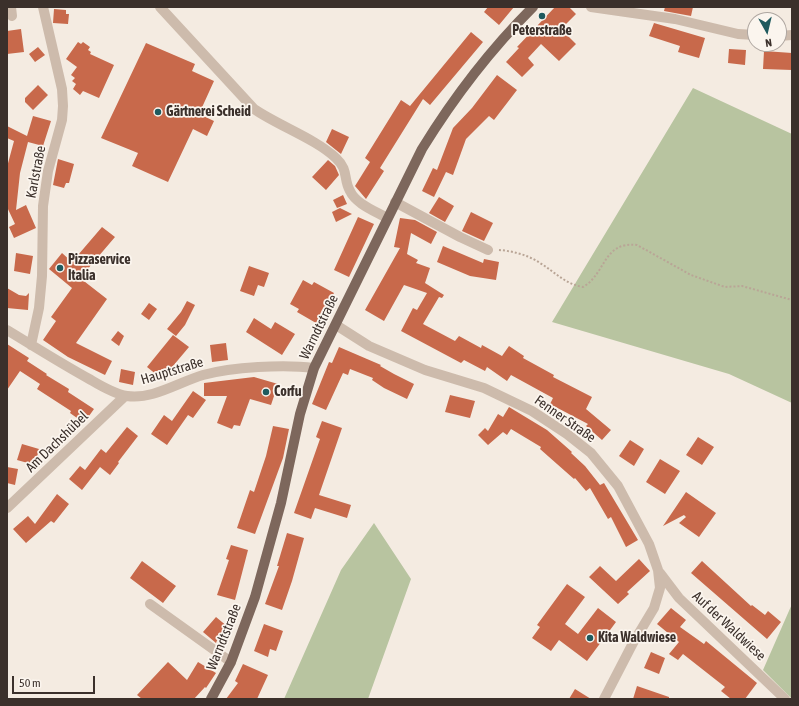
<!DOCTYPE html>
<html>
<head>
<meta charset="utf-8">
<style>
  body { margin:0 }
  #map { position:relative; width:799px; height:706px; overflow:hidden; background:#f4ebe1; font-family:"Asap Condensed",sans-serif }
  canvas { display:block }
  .frame { position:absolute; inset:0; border:8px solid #3b302b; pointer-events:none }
  .north { position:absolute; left:747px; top:12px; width:40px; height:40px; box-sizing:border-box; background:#fbf5ee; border:1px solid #aea6a0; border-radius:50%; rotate:172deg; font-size:11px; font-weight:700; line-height:16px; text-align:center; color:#3b302b }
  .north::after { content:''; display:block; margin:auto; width:14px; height:18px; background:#1f5a5e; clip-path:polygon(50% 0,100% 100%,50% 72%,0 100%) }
  .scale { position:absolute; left:12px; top:676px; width:83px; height:18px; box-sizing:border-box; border:2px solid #3b302b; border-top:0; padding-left:5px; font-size:12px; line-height:14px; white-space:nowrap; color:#3b302b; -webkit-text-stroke:3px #fbf5ee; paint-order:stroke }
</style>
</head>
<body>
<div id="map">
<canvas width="799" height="706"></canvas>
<div class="frame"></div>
<div class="north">N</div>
<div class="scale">50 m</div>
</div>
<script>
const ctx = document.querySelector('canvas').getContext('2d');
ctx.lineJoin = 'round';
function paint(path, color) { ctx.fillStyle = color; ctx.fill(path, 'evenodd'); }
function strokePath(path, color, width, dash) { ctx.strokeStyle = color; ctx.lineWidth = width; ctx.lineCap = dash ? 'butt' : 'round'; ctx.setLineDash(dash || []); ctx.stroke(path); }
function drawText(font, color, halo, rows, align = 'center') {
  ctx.font = font + ' "Asap Condensed",sans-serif'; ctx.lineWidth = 3.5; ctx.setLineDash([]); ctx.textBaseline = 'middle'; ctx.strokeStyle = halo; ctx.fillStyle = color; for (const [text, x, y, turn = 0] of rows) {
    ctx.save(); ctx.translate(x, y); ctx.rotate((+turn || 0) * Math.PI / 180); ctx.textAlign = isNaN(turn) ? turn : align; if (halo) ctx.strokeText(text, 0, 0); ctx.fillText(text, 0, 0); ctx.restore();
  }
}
const green = new Path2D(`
  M693,88L792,134V403L729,374L552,322Z
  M374,523L411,579L368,699H284L341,570Z
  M792,604V699L763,670Z`);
const building = new Path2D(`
  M488,7H514L499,25L484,12Z
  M555,7H569L576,14L561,29L576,44L559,61L541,44L528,58L534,65L522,77L506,62L519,48L517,47Z
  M665,7H693L691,16L664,11Z
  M54,9L66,10V14H69L68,24L53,23Z
  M654,23L705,38L699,58L678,52L680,46L649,36Z
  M21,29L24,52L7,54V31Z
  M471,32L483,42L430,105L423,99L380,168L384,171L366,199L355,186L370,162L365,158L401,100L410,106Z
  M78,42L81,44L83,42L90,47L88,50L91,52L90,54L114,65L99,98L83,91L80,95L73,89L76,84L72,81L75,78L71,75L77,67L66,59Z
  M146,43L195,64L192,71L214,81L199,114L214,121L207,136L193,129L168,182L132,166L138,153L101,138Z
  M38,47L45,55L35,62L29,54Z
  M729,49L746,50L745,65L728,63Z
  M764,51L792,53V70L763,69Z
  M497,75L517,90L494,120L489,116L466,139L453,175L446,172L434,197L422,191L433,168L437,170L453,128L472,108Z
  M38,85L48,95L33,110L25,102V98Z
  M33,116L51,121L43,146L28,142L20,173L16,210L26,205L36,228L14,238L9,227L15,224L7,207V167L14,141L7,138V126L27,136Z
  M332,129L349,137L341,154L326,142Z
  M58,159L74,164L69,183H66L64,188L53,185Z
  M328,160L335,166L339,175L326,190L312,177Z
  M343,195L347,204L337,208L333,200Z
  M439,197L454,206L445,222L429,213Z
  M340,208L352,214L336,222L332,212Z
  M471,212L493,223L484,241L462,231Z
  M358,217L374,224L349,277L334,270Z
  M400,218L415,220L437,232L431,244L411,233L407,254L418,260L416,263L430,268L425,283L444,295L442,298L439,297L423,324L455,341L459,336L481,348L482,345L502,356L509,346L524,356L523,358L554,375L553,377L592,397L586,409L611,430L602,440L586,426L588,424L550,404L553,398L511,375L507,381L487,367L485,371L464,360L461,363L401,331L413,308L417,310L427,293L404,285L384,321L365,310L400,248L394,247Z
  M102,227L115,237L80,278L107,299L76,343L112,361L105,375L68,357L43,340L56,321L51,317L72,288L49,269L62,253L72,262Z
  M443,246L483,263L484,259L499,262L496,280L470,276L437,262Z
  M16,253L33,256L30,274L14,271Z
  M249,266L269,273L264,287L258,285L254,296L240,291Z
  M303,280L312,285L314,282L334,293L316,323L297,312L299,309L290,304Z
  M7,288L19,295L26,296L29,293L28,310L7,308Z
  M187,301L195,305L185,325L176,336L167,329L181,312Z
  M149,303L157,309L149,320L141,314Z
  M254,318L271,329L275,322L295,334L282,355L246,332Z
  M118,331L124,336L119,346L111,340Z
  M173,335L189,347L162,379L147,367Z
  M226,343L228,360L212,362L210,345Z
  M7,344L29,358L27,361L47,374L46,375L69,389L68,392L94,409L84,423L70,413L71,411L37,389L40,384L20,371L7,390Z
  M339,347L381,365L380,366L394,374L414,384L407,399L384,388L372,380L373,378L350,369L348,375L343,373L326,410L312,404L329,362L332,363Z
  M121,369L135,372L133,385L119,382Z
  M254,377L278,384L271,405L250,399L240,426L234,425L232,429L217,423L227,396H204V383Z
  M193,391L206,400L193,418L188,415L167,445L151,434L164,415L172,421Z
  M450,395L475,401L470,418L445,412Z
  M509,407L547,430L572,452L571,453L585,466L600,485L604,483L638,540L626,547L611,517L608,519L590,488L586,491L575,478L574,479L540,449L541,447L511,429L507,435L503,432L488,445L478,435L485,428L488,431L498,414L503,417Z
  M322,421L342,428L319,495L351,505L347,518L315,508L311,519L294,513L320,439L316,437Z
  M273,426L289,429L283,458L255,534L237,528L250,490L254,492L266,456Z
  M127,427L138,436L118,462L119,463L110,475L100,467L82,490L69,479L80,466L85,470L101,449L106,453Z
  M698,437L714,447L702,465L686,455Z
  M630,440L644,449L634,466L619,456Z
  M22,444L39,449L35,465L17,460Z
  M660,459L680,471L665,494L646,482Z
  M7,467L18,469L15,485L7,483Z
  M686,492L716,513L699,537L679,523L686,517L684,515L663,526Z
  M57,494L69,504L54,523L51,521L26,543L13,529L28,516L35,524Z
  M287,533L304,538L292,581L282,610L265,604L279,566H277Z
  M231,545L248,550L235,600L217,595L229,560L226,559Z
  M639,559L650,571L627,592L629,594L618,604L589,577L600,566L616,581Z
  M142,561L176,586L163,603L130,578Z
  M702,561L751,606L752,605L765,615L768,611L781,622L767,639L691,573Z
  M567,584L585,597L565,624L578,634L598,608L616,622L587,661L559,640L551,651L532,638L540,627L537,625Z
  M671,608L686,620L680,627L704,644L706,641L757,683L745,699H731L721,691L725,687L683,654L678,660L669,654L679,642L657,624Z
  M216,617L228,627L218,638L216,643L203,632Z
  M264,624L283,631L276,651L270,649L268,657L254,651Z
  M651,652L665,658L659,674L644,668Z
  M168,662L187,680L198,662L216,673L206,688L205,687L194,699H142L137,695Z
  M243,664L268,675L257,699H226L238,683L235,681Z
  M637,686L669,697V699H633Z
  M575,689L591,699H569Z`);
const path = new Path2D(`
  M499,250C513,251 528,255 540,263C555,272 565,284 583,287C606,274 603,241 637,245L691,275L725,287L742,286L792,300`);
const minor = new Path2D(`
  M11,7L12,16
  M160,7L254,109C279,126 316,139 336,158C349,170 343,179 350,191C356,204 375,211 387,218
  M591,7L675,19L738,34L755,35
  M779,36L792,35
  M395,202L460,237L488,250
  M336,325L369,346L425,370L484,388L532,411L567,434L591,453L618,486L649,544L658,570L660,588L654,608L633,643L604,699
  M7,330C35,347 62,364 91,380C101,386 115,394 127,396C152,400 179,382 203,375C232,367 284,364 314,368
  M31,345L39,308L42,276L43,206L48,171L62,120L63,106L62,89L43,7
  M7,508L125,396
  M660,573L679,598L785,699
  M150,604L231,662`);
const major = new Path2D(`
  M211,699L231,662L255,597L281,503L300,414L314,368L422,149C454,97 490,50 533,7`);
const markers = [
  [542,16,4,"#1f5a5e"],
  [158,112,4,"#1f5a5e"],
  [60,268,4,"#1f5a5e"],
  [266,392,4,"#1f5a5e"],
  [590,638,4,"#1f5a5e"]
];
const poiNames = [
  ["Peterstraße",542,31,"center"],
  ["Gärtnerei Scheid",166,112],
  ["Pizzaservice",68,260],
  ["Italia",68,276],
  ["Corfu",274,392],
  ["Kita Waldwiese",598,638]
];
const streetNames = [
  ["Karlstraße",36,172,-79],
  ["Warndtstraße",319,327,-64],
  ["Hauptstraße",172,371,-17],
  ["Fenner Straße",565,419,35],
  ["Am Dachshübel",57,442,-44],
  ["Auf der Waldwiese",729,626,43],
  ["Warndtstraße",224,637,-68]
];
paint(green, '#b8c4a0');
paint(building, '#c8694b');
strokePath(path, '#b9a596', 2, [2, 2]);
strokePath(minor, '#cdbbac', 10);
strokePath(major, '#7d675c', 10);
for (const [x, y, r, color] of markers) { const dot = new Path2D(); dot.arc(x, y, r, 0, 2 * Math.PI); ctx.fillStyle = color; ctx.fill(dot); strokePath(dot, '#fbf5ee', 1.5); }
drawText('bold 14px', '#3b302b', '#fbf5ee', poiNames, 'left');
drawText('14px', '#3b302b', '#fbf5ee', streetNames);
</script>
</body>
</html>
